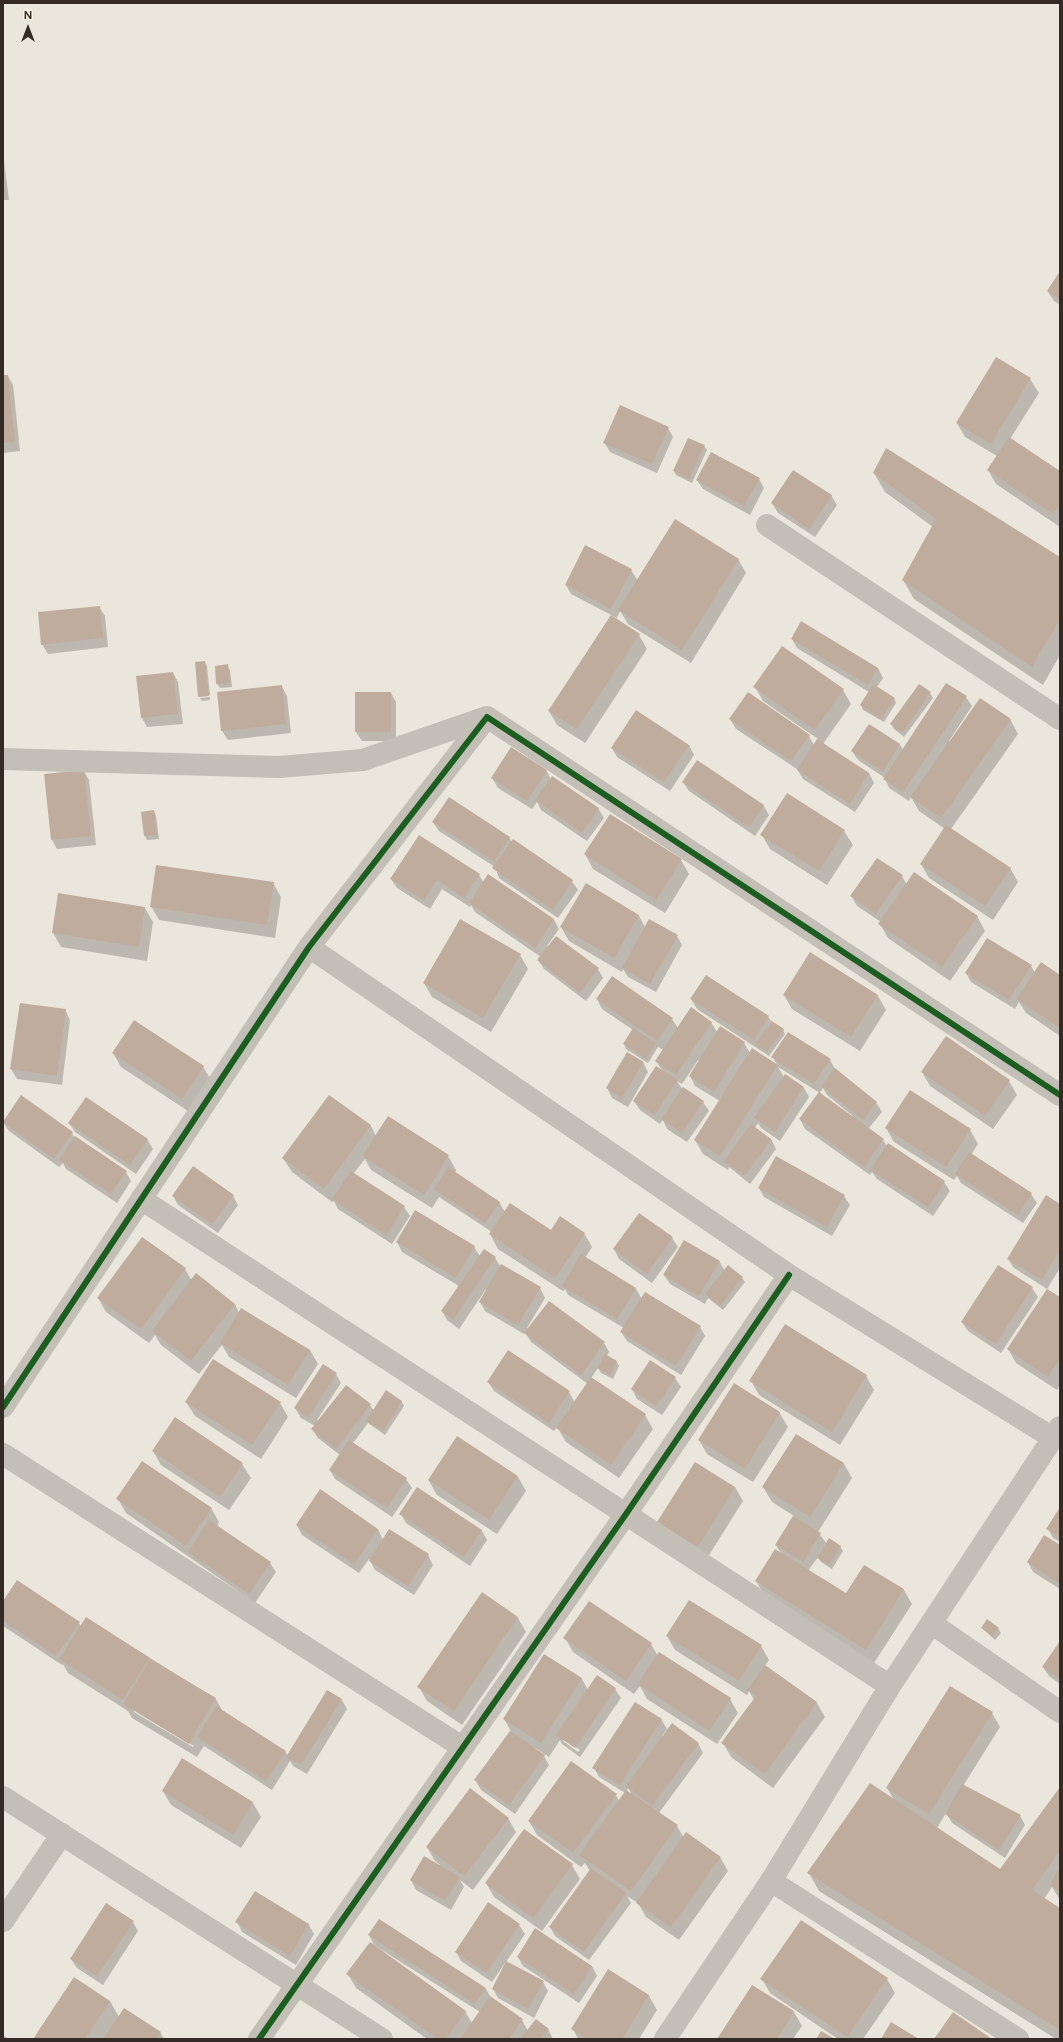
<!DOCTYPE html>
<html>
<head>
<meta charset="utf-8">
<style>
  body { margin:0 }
  #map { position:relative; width:1063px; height:2042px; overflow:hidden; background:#ebe6db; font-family:Figtree,sans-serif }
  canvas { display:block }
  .frame { position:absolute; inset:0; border:4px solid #332b24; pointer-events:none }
  .north { position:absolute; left:8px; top:8px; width:40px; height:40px; -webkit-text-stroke:3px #f9f1e1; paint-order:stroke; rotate:0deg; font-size:11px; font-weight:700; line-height:16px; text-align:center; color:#332b24 }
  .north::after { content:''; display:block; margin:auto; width:14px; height:18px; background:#332b24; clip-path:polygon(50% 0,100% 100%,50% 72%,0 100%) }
</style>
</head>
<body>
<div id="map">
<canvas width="1063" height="2042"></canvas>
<div class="frame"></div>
<div class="north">N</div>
</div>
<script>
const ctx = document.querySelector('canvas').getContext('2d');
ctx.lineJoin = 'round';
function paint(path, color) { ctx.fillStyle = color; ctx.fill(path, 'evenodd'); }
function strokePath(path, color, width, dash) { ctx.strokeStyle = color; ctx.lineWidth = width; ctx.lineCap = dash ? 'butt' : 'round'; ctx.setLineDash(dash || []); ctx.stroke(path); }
const shadow = new Path2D(`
  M3,153L9,200H3Z
  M1060,273V305L1054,301L1048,292Z
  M3,376H8L13,385L20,451L3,453Z
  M1030,379L1039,393L1010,439L1060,472V527L996,484L988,470L997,456L965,437L957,423Z
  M668,428L673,437L657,473L610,452L604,442Z
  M704,446L707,450L692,483L676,475L674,471Z
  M874,473L1060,558V655L1043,685L914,599L903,580L933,527L885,492Z
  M759,479L764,488L750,515L703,489L697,480Z
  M831,495L837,505L815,537L778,513L772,503Z
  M738,559L746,573L691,663L628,624L620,611L617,618L571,594L566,585L631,570L638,581Z
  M99,607L105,616L108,647L48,654L42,644Z
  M639,635L647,649L585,743L557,725L549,711Z
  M792,639L878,668L883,678L877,687L894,698L896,703L884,722L863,710L861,705L869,692L797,648Z
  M205,662L207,666L210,695L200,696V698L196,663Z
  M227,666L230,670L232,687L220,688L217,684Z
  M173,673L178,682L183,724L147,727L142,718L137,677Z
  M919,685L930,693L933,698L904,737L894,729L891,724Z
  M282,687L287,696L291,733L228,740L222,731Z
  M755,687L843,690L851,704L823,744L869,773L874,783L855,812L803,779L797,769L736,729L730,719L809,736L814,745L818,739L763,701Z
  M391,693L396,702V741H362L356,732Z
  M210,697V700L202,701L200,698Z
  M966,697L972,706L949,741L950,742L1010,719L1018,734L951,829L1010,868L1018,882L993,920L929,878L921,864L945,829L919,811L911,797L909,801L889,788L885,778L858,760L852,751L870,725L900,745L903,750Z
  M689,745L694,755L670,791L617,757L612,748Z
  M697,761L764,806L769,815L755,836L689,791L683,782Z
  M546,770L551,779L598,808L604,818L587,841L541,810L537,802L532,809L498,788L492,778Z
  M84,771L89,780L96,845L57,849L52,840Z
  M154,811L156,816L159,839L147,840L145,836Z
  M433,822L509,837L512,842L572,881L578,890L558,918L499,878L495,867L439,831Z
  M844,831L853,845L827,885L770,849L762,835Z
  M585,854L681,860L689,874L665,913L593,869Z
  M479,875L484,883L554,920L559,929L547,946L598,969L603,978L586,1001L544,969L538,960L541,957L475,912L471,905L470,907L442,889L430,909L397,888L391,879Z
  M902,876L907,885L977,916L985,931L950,981L888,938L880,924L881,922L857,906L852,897Z
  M273,883L281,897L275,938L159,920L151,906Z
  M586,884L639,916L645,927L677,936L682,945L656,992L628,977L623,969L622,972L569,941L561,927Z
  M145,908L153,922L147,961L61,947L53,933Z
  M810,953L878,996L886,1010L860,1051L792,1009L784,995Z
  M520,955L528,969L491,1032L432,997L424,983Z
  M1031,966L1035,973L1060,976V1036L1026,1013L1019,1002L1015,1009L971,982L966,973Z
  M612,978L672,1019L678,1028L711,1022L717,1032L744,1043L750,1053L777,1065L773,1057L830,1060L835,1069L876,1102L882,1112L868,1129L883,1140L887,1146L944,1182L950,1191L933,1216L877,1179L872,1172L870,1175L805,1129L800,1119L820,1093L778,1067L784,1077L785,1075L804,1088L809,1097L780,1141L761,1128L758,1123L755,1128L771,1139L776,1149L750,1184L729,1167L728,1170L703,1154L695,1140L720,1101L695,1086L690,1076L699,1061L698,1060L682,1084L677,1081L683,1090L703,1102L709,1111L687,1142L667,1129L663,1120L660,1124L640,1110L634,1101L662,1070L656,1061L663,1050L658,1047L648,1063L626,1049L624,1044L633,1030L602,1009L597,999ZM823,1088L827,1095L853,1116L852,1117L819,1094Z
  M691,999L768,1016L772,1023L783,1029L785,1034L769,1056L697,1009Z
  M20,1004L65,1010L70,1020L62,1085L17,1079L11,1069Z
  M134,1022L203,1067L212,1081L191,1113L121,1067L113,1053Z
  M643,1062L648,1072L628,1107L612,1098L607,1088Z
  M922,1072L1009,1081L1017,1095L993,1129L930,1086Z
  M21,1096L72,1133L75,1138L126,1172L131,1181L117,1203L66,1169L63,1163L59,1167L9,1131L3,1122Z
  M329,1096L371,1126L376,1136L448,1156L456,1170L455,1173L499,1202L505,1212L551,1231L584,1233L592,1247L585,1258L636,1289L642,1299L700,1327L705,1336L681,1375L627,1341L621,1332L624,1328L568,1295L565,1289L563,1291L498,1249L490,1234L492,1232L439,1197L432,1208L371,1170L365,1159L353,1174L404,1207L410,1216L392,1244L338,1209L334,1201L332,1202L292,1172L283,1158Z
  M69,1123L147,1139L153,1149L136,1174L75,1132Z
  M886,1128L970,1130L978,1144L971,1155L1031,1194L1037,1203L1023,1223L961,1183L957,1176L954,1180L894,1142Z
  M759,1188L844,1196L850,1205L832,1236L764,1197Z
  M173,1196H233L238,1205L218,1233L178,1205Z
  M1060,1205V1268L1047,1289L1014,1268L1008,1259Z
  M672,1238L678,1247L652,1283L619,1259L614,1249Z
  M397,1242L474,1247L480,1256L495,1258L501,1267L540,1288L545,1298L527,1328L604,1343L609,1352L607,1356L617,1362L619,1366L613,1379L601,1373L598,1368L591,1378L645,1415L653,1429L619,1478L566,1442L557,1427L554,1431L494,1391L488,1382L569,1392L575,1403L588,1384L531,1342L525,1332L524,1334L485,1311L480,1302L487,1290L486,1289L459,1329L447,1320L442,1311L459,1286L402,1252Z
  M719,1261L725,1271L742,1278L745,1282L723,1310L708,1298L705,1304L670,1284L664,1275Z
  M185,1269L192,1281L235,1304L239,1313L310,1350L318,1364L296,1398L229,1357L222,1345L199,1374L161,1345L155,1335L149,1343L106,1312L98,1298Z
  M1032,1288L1038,1297L1001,1353L968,1331L962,1322Z
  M1060,1298V1385L1057,1390L1016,1363L1008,1349Z
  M785,1326L866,1376L874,1390L840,1445L759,1395L751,1381Z
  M651,1361L675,1378L681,1387L662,1415L637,1399L632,1389Z
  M336,1374L341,1383L317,1420L319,1421L370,1405L374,1411L386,1392L402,1402L404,1406L385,1435L368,1423L353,1443L406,1479L412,1488L392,1517L335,1479L330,1470L340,1455L318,1438L312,1429L315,1426L301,1418L295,1408Z
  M186,1402L280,1403L288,1417L261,1459L195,1416Z
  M779,1412L788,1427L753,1482L707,1454L699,1440Z
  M796,1435L844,1464L852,1478L818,1532L827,1544L840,1546L843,1551L832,1569L821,1562L818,1557L808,1571L847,1595L865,1566L904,1590L912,1604L874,1663L764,1595L756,1581L782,1555L776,1545L794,1516L772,1502L763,1487Z
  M458,1438L518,1477L526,1491L497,1534L437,1495L429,1481Z
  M153,1451L242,1464L251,1478L229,1510L161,1465Z
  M735,1487L743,1501L706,1560L658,1522Z
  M418,1488L482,1531L487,1540L470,1566L406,1523L401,1514Z
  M118,1499L211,1508L219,1522L217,1527L270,1563L276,1572L255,1603L126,1513Z
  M1060,1509V1542L1053,1538L1048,1529Z
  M297,1525L378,1529L383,1540L428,1555L433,1565L414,1595L375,1570L369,1559L359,1573L302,1535Z
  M1060,1547V1589L1033,1572L1028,1562Z
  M482,1593L518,1618L526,1632L462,1725L427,1701L419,1687Z
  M3,1602L79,1623L81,1627L86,1618L216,1699L223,1712L285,1751L288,1756L328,1691L342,1700L347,1709L307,1774L293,1766L290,1761L272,1790L204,1746L197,1757L132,1718L128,1711L68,1673L63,1664L62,1665L3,1626ZM134,1710L194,1746L193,1747L134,1712Z
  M982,1628H998L1001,1633L995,1640Z
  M667,1636L761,1646L769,1660L765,1666L817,1703L825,1717L773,1788L731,1757L723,1743L754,1700L749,1691L747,1695L675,1650Z
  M565,1638L651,1644L658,1656L730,1699L738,1713L717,1744L647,1699L640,1686L634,1694L573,1652Z
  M1060,1643V1684L1049,1676L1043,1667Z
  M544,1656L582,1679L588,1690L615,1689L621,1698L580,1757L562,1744L560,1740L549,1757L535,1748L534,1749L544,1756L549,1765L515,1814L481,1790L475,1780L513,1735L504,1719ZM563,1739L580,1750L578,1752L563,1741Z
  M992,1713L1000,1727L963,1786L1020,1816L1025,1825L1005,1858L952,1823L946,1813L937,1828L1001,1870L1060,1789V1900L1052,1887L1044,1899L1060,1910V2039H1056L819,1891L809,1873L894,1800L887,1788Z
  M661,1719L667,1729L662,1736L698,1743L703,1753L659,1813L677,1826L684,1838L720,1857L728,1871L679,1940L646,1917L638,1903L627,1896L631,1903L589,1960L555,1936L550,1927L590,1871L585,1863L581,1867L537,1835L529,1821L616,1795L619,1801L625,1793L599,1777L594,1768ZM628,1788L632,1795L627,1791Z
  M163,1791L253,1803L261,1817L241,1848L171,1805Z
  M508,1818L516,1832L473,1890L460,1880L464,1887L451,1910L416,1890L411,1880L440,1865L435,1861L427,1847Z
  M572,1865L580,1879L542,1931L494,1897L486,1883Z
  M255,1892L309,1925L314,1934L296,1965L242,1932L237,1922Z
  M133,1922L138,1931L103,1985L77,1968L71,1959Z
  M519,1925L525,1934L506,1962L543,1982L548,1991L534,2018L498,1998L493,1989L506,1964L505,1963L492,1982L461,1961L456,1952Z
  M369,1935L486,1989L491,1998L522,2020L528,2031L548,2029L553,2039H427L356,1988L348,1974L465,2011L472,2023L480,2012L374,1945Z
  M518,1957L592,1966L597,1976L579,2003L523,1966Z
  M608,1971L649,1996L657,2010L639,2039H578L573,2029Z
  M762,1979H887L895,1993L863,2039H838L770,1993Z
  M110,2001L119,2017L160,2032L164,2039H34Z
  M794,2012L802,2026L793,2039H719Z
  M3,2035L9,2039H3Z`);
const building = new Path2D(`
  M1060,271V299L1047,291Z
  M996,357L1031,378L991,444L956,423Z
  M3,375H8L15,442L3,443Z
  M620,405L669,427L652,464L603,443Z
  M1009,437L1060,471V504L1053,514L987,470Z
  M688,438L705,445L689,479L673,471Z
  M886,448L1060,557V619L1032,667L902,580L936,519L873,473Z
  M711,452L760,478L744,506L696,480Z
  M793,470L832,495L809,529L771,503Z
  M675,519L739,559L682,650L618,610Z
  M585,545L632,569L611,609L565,585Z
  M100,606L103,638L41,645L38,612Z
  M611,615L640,634L577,729L548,711Z
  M801,621L878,668L868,685L791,639Z
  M782,646L844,689L815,730L753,687Z
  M205,661L209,696L198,697L195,662Z
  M228,664L230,683L216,684L215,666Z
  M173,672L178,714L141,718L136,676Z
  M946,683L967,696L903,792L883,779Z
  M873,684L895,698L881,719L860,705Z
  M919,684L931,692L902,733L890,724Z
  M282,685L286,724L221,731L217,692Z
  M355,692H391V732H355Z
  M748,692L810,735L791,761L729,719Z
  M980,698L1011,719L941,818L910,797Z
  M636,710L689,745L664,782L611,748Z
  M869,724L900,744L883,771L851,751Z
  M817,739L869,773L850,804L797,770Z
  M511,747L547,770L527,801L491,778Z
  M697,760L764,805L749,827L682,782Z
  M84,770L91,836L51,840L44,774Z
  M552,776L599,808L582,833L535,800Z
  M787,793L845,830L819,871L760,835Z
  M449,797L510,837L494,861L432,822Z
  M154,810L157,835L144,836L141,812Z
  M610,814L682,859L656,900L584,854Z
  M946,825L1011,868L985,906L920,864Z
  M419,835L480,874L464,898L437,880L424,900L390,879Z
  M513,839L573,880L553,910L492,868Z
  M877,858L903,875L876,914L850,896Z
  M156,865L274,882L267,925L150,907Z
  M914,872L978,916L942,967L878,924Z
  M488,874L554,919L535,948L469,903Z
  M586,883L639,915L614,958L560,927Z
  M58,893L145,907L139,947L52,933Z
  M460,919L521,954L483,1018L423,983Z
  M649,919L678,935L650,984L622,968Z
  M556,936L599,968L580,993L537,960Z
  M987,938L1032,965L1009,1000L965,973Z
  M810,952L878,995L851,1037L783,995Z
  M1041,962L1060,975V1028L1016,999Z
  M706,975L769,1016L754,1040L690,999Z
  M612,976L673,1018L657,1041L596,999Z
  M20,1003L66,1009L57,1076L10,1069Z
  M691,1007L712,1022L676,1075L655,1061Z
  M134,1020L204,1066L182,1099L112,1053Z
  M772,1021L784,1029L767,1052L755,1044Z
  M720,1026L745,1042L714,1092L689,1076Z
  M633,1028L656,1043L646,1059L623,1044Z
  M788,1032L831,1059L814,1084L771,1057Z
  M946,1036L1010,1080L985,1116L921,1072Z
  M752,1048L778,1065L720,1156L694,1140Z
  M627,1052L644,1062L622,1098L606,1088Z
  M656,1066L678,1080L655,1115L633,1101Z
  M835,1068L877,1102L863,1120L821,1086Z
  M785,1074L804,1087L775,1132L754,1118Z
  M683,1087L704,1101L682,1133L661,1119Z
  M910,1090L971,1129L946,1167L885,1128Z
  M819,1092L884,1139L864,1167L799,1119Z
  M21,1095L73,1132L54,1159L3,1122Z
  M329,1095L371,1125L324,1189L282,1158Z
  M86,1097L148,1139L130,1165L68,1123Z
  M388,1116L449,1155L424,1195L362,1156Z
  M751,1124L771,1139L745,1176L724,1161Z
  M75,1136L127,1171L111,1194L59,1160Z
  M888,1143L945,1181L928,1207L870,1170Z
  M969,1152L1032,1193L1018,1215L955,1174Z
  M776,1156L845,1195L827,1227L758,1188Z
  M193,1166L234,1195L212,1224L172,1196Z
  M448,1167L500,1202L485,1223L434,1189Z
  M351,1171L405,1206L386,1235L332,1199Z
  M1046,1195L1060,1204V1250L1042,1280L1007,1259Z
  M510,1203L551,1230L560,1216L585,1233L555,1278L489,1234Z
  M415,1210L475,1246L456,1278L396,1242Z
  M639,1213L673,1237L647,1274L613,1249Z
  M142,1237L186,1268L141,1329L97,1298Z
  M684,1240L720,1261L699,1296L663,1275Z
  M484,1249L496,1257L453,1320L441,1311Z
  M581,1254L636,1288L617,1319L562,1286Z
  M501,1264L541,1287L518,1325L479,1302Z
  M728,1265L743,1277L720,1306L705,1294Z
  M998,1265L1033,1287L996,1344L961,1322Z
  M196,1273L235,1304L191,1361L152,1331Z
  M1047,1289L1060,1297V1359L1048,1377L1007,1349Z
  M645,1292L701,1326L676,1366L620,1332Z
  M549,1301L605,1342L581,1375L524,1333Z
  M241,1308L310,1350L288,1385L220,1343Z
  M785,1324L867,1375L832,1432L749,1381Z
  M508,1350L570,1391L549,1423L487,1382Z
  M605,1354L617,1361L610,1375L597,1368Z
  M213,1359L281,1402L252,1445L185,1402Z
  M650,1360L676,1377L656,1406L631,1389Z
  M323,1364L337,1373L308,1417L294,1408Z
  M591,1377L646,1414L611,1465L556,1428Z
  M734,1383L780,1412L745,1469L698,1440Z
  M346,1385L371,1404L336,1449L311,1429Z
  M386,1390L402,1401L383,1431L366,1421Z
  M175,1417L243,1463L220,1497L152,1451Z
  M796,1434L844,1463L810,1517L762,1487Z
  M457,1436L518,1476L489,1520L428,1480Z
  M349,1440L407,1478L387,1508L329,1470Z
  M142,1461L212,1508L186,1546L116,1499Z
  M695,1462L735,1487L698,1547L657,1522Z
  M417,1487L482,1530L464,1557L399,1514Z
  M320,1489L378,1529L354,1564L296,1525Z
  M1060,1507V1537L1046,1529Z
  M793,1516L821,1533L803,1562L775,1545Z
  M209,1520L271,1562L249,1594L188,1552Z
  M389,1529L429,1554L408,1586L369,1561Z
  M1044,1535L1060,1545V1584L1027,1562Z
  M829,1538L841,1546L829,1565L817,1558Z
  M775,1549L846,1593L864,1565L904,1589L866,1650L755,1581Z
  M17,1580L80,1622L56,1656L3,1621V1601Z
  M482,1592L518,1617L454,1711L417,1687Z
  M689,1600L762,1645L739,1681L666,1636Z
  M589,1601L652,1643L626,1681L563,1638Z
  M86,1617L150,1658L123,1700L59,1659Z
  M987,1619L999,1628L992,1636L981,1628Z
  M1060,1641V1679L1042,1667Z
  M659,1652L731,1698L709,1731L638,1684Z
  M544,1654L582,1678L541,1743L503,1719Z
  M150,1659L216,1698L189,1744L123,1704Z
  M765,1665L817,1702L765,1774L721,1743L756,1696L747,1690Z
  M597,1675L616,1688L575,1748L556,1735Z
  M950,1686L993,1712L929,1814L886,1788Z
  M327,1690L342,1699L301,1765L286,1757Z
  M635,1702L662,1719L620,1785L592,1768Z
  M216,1706L286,1751L266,1781L197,1737Z
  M672,1723L699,1743L652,1806L626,1786Z
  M510,1731L545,1755L509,1805L474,1780Z
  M182,1758L253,1802L233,1835L162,1791Z
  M571,1761L617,1794L573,1853L528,1821Z
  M870,1783L1000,1869L1060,1787V1850L1032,1890L1060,1908V2030L807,1873Z
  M962,1784L1021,1815L999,1850L945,1814Z
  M470,1788L509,1818L464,1876L426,1847Z
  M626,1790L678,1825L631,1891L579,1855Z
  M524,1829L573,1864L533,1918L485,1883Z
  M686,1832L721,1857L671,1927L636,1903Z
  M424,1856L460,1877L445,1901L410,1880Z
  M1060,1866V1892L1050,1885Z
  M591,1868L626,1893L584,1952L549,1927Z
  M255,1891L309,1924L290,1956L235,1922Z
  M488,1902L520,1924L486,1973L455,1952Z
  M106,1903L134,1921L97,1976L70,1959Z
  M379,1919L486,1988L475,2004L368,1935Z
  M801,1920L888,1978L847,2037L760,1979Z
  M535,1928L592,1966L574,1994L517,1957Z
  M370,1942L466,2011L446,2039H438L346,1974Z
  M506,1961L544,1981L528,2009L492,1989Z
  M608,1969L649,1995L622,2039H587L571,2029Z
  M74,1977L110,2001L85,2039H33Z
  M752,1985L794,2011L777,2039H717Z
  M490,1996L523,2019L509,2039H460Z
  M124,2008L161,2032L156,2039H103Z
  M953,2012L992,2039H934Z
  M536,2019L549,2029L540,2039H520Z
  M891,2022L919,2039H881Z
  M821,2031L835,2039H816Z`);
const street = new Path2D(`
  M767,525L1060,719
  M3,759L279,767L363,760L487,717
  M309,947L789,1275L1053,1438
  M141,1199L890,1686
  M3,1407L309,947L487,717L1060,1095
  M3,1454L462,1747
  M931,1623L1060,1712
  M3,1797L382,2039
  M771,1881L1018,2039
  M3,1921L62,1834
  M259,2039L626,1514L789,1275
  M665,2039L771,1881L890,1686L1060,1427`);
const cycleway = new Path2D(`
  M3,1407L309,947L487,717L1060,1095
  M259,2039L626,1514L789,1275`);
paint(shadow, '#0003');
paint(building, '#bfac9d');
strokePath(street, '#c3beb6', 22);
strokePath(cycleway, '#1b5e20', 6);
</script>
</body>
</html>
